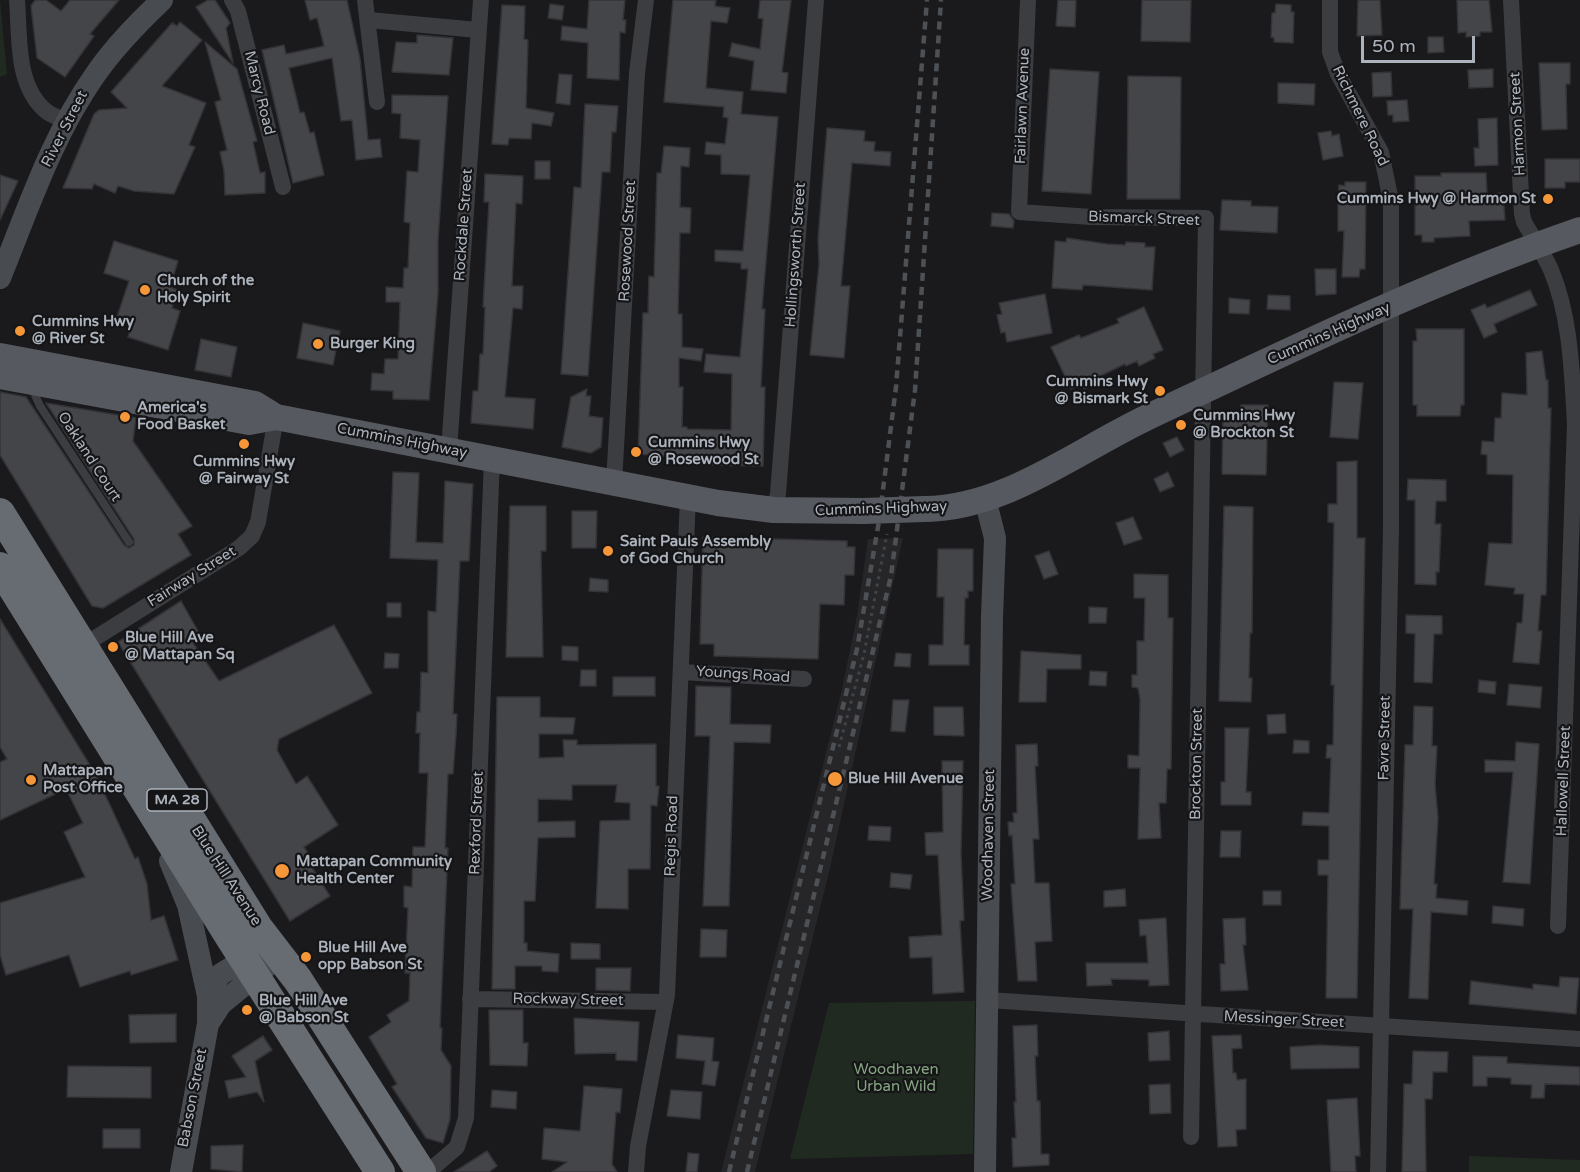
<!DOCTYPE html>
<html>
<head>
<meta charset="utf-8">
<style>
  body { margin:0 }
  #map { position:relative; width:1580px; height:1172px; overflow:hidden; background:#1a1a1c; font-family:"Varela Round",sans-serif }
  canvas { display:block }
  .scale { position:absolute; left:1361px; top:36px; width:114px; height:27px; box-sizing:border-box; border:3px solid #acb3bc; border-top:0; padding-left:8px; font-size:18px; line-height:21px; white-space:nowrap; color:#acb3bc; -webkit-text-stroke:4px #151517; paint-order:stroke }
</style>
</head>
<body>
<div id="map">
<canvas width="1580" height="1172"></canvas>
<div class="scale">50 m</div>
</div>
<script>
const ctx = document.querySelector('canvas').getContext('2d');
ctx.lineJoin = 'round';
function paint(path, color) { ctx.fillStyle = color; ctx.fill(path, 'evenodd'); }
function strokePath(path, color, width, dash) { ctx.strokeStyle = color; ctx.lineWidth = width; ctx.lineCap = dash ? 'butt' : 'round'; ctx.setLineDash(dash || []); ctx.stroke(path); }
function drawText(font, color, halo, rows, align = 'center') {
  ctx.font = font + ' "Varela Round",sans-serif'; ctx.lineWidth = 4.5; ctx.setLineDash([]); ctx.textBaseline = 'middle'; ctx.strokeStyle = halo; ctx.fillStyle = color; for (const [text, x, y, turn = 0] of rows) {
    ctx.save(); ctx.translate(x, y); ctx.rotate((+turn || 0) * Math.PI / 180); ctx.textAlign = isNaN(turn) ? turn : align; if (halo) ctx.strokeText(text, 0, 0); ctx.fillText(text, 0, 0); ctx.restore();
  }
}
const built = new Path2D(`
  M903,538L830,868L755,1172H721L842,689L857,616L868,539Z`);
const green = new Path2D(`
  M0,0L7,74L0,77Z
  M975,1001L973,1154L790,1159L829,1003Z
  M1469,1156L1580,1160V1172H1469Z`);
const building = new Path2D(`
  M35,0H46L61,11L70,0H119L90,34L94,36L65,77L37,58L31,6Z
  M208,0H215L230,23L226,28L233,63L196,7Z
  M305,0H347L360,59L368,140L380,139L382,157L356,160L352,120L341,121L332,58L289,68L300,113L304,112L310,133L314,132L324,175L293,183L262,50L284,45L286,54L324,46L317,18L310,20Z
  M589,0H625L623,20H626L625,33L620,32L619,80L587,78L588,43L561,40L562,26L587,29Z
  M673,0H716L715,6L730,8L727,23L711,21L706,88L743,92L741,114L778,117L762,309H765L761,387H765L763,466L699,465V459L638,454L643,313H648L649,276L654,277L657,173H661L664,146L690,148L689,167L681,166L680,207L691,208L690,233H680L678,314H682V347L703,349L701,361L679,358V387H683L682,427H687V429L731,430L732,374L704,372L706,354L740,357L748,269H741V263L715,261V250L743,251L750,175L721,174V155L705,154L706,142L725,144L728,118L723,117L724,107L664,102Z
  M760,0H791L782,72L788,73L786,93L751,90L754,61L729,56L732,43L760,49L763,19L758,18Z
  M1058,0H1076L1075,27L1056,26Z
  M1142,0H1191L1190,42L1141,41Z
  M1358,0H1380L1382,35L1357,36Z
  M1457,0H1489L1492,32H1480V36L1466,37V32L1458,33Z
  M550,4L564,6L562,20L548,18Z
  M1276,4L1291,5V12H1294L1293,43L1274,42V38L1271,37L1272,13H1275Z
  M502,5L525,6L524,39L528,40L526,108L554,113L551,126L532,123L531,139L509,138L508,145L492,144Z
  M180,22L202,40L162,86L206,103L189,145L195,147L174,194L134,191L118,186L115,193L94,184L92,189L63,188L94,114L99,110L127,108L111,92L172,23L177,26Z
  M417,35L453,38L449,75L392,72L396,42L417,43Z
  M1428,37H1443L1444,52L1428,53Z
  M205,42L237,69L257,141L253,142L260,173L265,172V193L225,195L224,171L220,152L227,150L215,102L221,100Z
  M1539,63H1570V84H1566L1567,129L1542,130Z
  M1050,69L1099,72L1091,194L1042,191Z
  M1493,69V87L1469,88L1468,70Z
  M1391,72L1392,96L1373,97L1372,73Z
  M559,74L572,75L570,105L556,103Z
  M1128,76L1181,77L1180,199H1127Z
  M1278,83L1315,84L1314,105L1278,103Z
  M392,95L448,96L438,240V293L429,400L393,399V391L371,390L372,373L384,374L385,359H398L400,302H386V287L403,288L404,268H408L410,223L404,222L407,171L418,172L420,140L400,138L401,114L392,113Z
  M1407,100L1409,121L1393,122V115H1388L1387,101Z
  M585,104L618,106L616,132H612L610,172H602L588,376L561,374L574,187L581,188Z
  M1497,118L1498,165L1475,166L1474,148H1479L1478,119Z
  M827,128L865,131L864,141L875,142L874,151L891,152L890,166L852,163L841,286H850L844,358L810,355L819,264L818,239Z
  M1331,131L1332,136L1339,134L1343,156L1323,160L1318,133Z
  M1545,159H1580V182H1565V188H1545Z
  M535,161H550V179H535Z
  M1441,173H1486L1487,194L1503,193L1505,220L1469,221L1470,236L1434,238V242H1422V235H1415V176H1441Z
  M485,174L523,176L522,204L516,203L512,286H523L522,309L513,308L505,397L535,399L533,429L471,423L473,391H478L480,354H483L485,307H483L489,202H484Z
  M0,175L18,181L0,220Z
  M1345,182H1366L1365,269H1360L1359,277H1342L1344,231H1338V202L1339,185L1345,186Z
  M1222,200L1251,201V206L1278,207L1277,233L1220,230Z
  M992,213L1009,214L1014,221L1013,228L991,226Z
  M1067,238L1107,244L1125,245L1126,242L1145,243V247H1155L1152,290L1083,285L1082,290L1052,288L1055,241L1066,242Z
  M114,241L178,261L170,287L177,290L172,308L180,311L168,350L128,337L133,321L117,317L129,281L104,273Z
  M1315,269H1336V294L1316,295Z
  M1530,290L1537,305L1494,324L1497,332L1484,338L1471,310L1485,304L1487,308Z
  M1045,294L1052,333L1007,342L1005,332L1001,333L997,315L1002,314L999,303Z
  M1268,295L1290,296V310L1267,309Z
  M1229,298L1250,300L1249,314L1229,313Z
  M1144,307L1163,350L1153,354L1155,358L1139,366L1137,361L1126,366L1125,364L1098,377L1100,381L1084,389L1082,384L1071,389L1051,347L1079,335L1081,338L1119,323L1117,319Z
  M303,323L340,331L333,365L297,358Z
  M1416,329H1464V405H1461L1460,416H1417V405H1413V341H1417Z
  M201,339L237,347L231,377L195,370Z
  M1542,351L1546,380H1548V408H1551L1546,595H1541L1538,631H1542L1539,664L1513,662L1517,623H1522L1524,594H1514L1515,588L1485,585L1489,543L1512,544L1513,475L1487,474V455L1481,454L1482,441L1494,442L1495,418H1501L1502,393L1527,395L1526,353Z
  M1334,382L1363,383L1358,439L1330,437Z
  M587,389L586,396H591L589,416L603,418L601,447L591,453L562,447L571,397Z
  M0,392L26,397L124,545L129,548L134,545V539L46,403L136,418L133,441L192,526L178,534L191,555L103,608L92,606L0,455Z
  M1241,405H1268L1266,475L1222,474L1223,415L1240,416Z
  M1177,437L1184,450L1170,457L1163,443Z
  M1357,461V538H1365L1357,998H1326L1328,875H1318V860H1329V826L1302,825L1303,812L1329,813L1331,758H1326L1327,745H1333L1334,685H1331L1334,523L1328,522V504H1337V462Z
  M393,472L419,473L416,542L443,543L445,481L473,484L469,561H460L453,714H457L456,735L453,774H448L445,848H448L440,1028H442L441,1050L451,1066L450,1119L443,1143L426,1138L392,1087L397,1084L369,1037L391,1022L387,1015L409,1001L410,973H405L408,908L404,907V886L412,887L413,847H425L428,773H419L420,733H416L417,712H420L421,672L428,673V611L436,612L438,560L390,558Z
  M1168,472L1174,486L1160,492L1154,479Z
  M1408,479L1446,480V501H1436L1435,524H1441L1439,572H1436V585L1415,584V500H1407Z
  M510,506H546V551H541L543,657H506Z
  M1224,506L1253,507L1252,633H1250L1249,678H1252L1251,702L1219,701Z
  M572,511H597L596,548H572Z
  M1133,517L1142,539L1124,545L1116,523Z
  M703,537L847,541V547H855L854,575H845L844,605L820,604L818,659L714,656V644H700Z
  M938,549H973V591H968V598H965L964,645H969V665H929V645H943L944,597H937Z
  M1049,551L1058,574L1044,579L1035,556Z
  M1134,574L1168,575V618H1173L1171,769H1167L1166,803H1159L1161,838L1138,839L1140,768H1128V755L1139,756L1140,699L1138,688L1132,687V675H1137V641H1144L1145,598H1134Z
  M590,578L608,580V592L589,591Z
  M181,601L198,631L189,637L219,681L334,625L372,693L279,739L277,750L296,784L307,776L338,825L304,847L315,864L311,866L330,896L290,921L118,642Z
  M387,603H401V617H387Z
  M1089,607L1107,608L1106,623H1089Z
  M1406,615L1442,616V634H1434L1432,683L1414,682L1415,634L1406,633Z
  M0,619L96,775L135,859L138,857L147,884L151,920L164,916L178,960L131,975L130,971L80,987L69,955L6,975L0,955V903L85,877L64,832L83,823L66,789L0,820V762L7,759L0,747Z
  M562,646L578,647V661L562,660Z
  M1021,651L1081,655V669H1047L1046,702H1019Z
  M385,653L399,654L398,668H384Z
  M896,653L911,654L910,667L894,666Z
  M581,670H596V686H580Z
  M1090,671L1107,672L1106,686L1089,685Z
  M613,677H655V696H613Z
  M1479,680L1496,682L1495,694L1478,692Z
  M1509,684L1542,687L1540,708L1507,705Z
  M696,686L731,687L730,724L771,725L770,743L734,742L729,906H703L710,736H695Z
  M497,697H540V717L575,718L573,734H539V758L564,757L563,740H577V745L656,744V786H659L657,806L651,805L650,869H628V909L596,908L600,821L630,820V803L615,802L617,785H572V800L538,799V822L575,821V837L538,838L535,901H524V943H527V951L559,954L558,972L542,971V966H515V989H492Z
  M893,700H909L905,732L891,731Z
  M1414,706L1433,707L1432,746H1437L1435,784L1438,818L1434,884H1437L1436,898L1468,901L1467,915L1431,912L1428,999L1409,998L1413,909H1400L1405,745H1413Z
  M934,707H963L964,736L934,735Z
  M1285,714L1286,733L1268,734L1267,715Z
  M1225,728H1249L1246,792H1251V805H1221V782H1225Z
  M1294,740L1309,741V753H1293Z
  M1516,742L1539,744L1530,884L1503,882L1513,772H1485V760L1515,761Z
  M1037,744L1038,766H1035L1039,839H1033L1035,883H1049L1052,941L1035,942L1037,981H1018L1011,884H1015L1012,835L1009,836L1008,822H1014L1013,813H1017L1016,745Z
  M942,761H963L961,854L964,920L960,921L964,992L933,994L932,957L910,958L909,937L942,935L938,855H926L925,833L943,832Z
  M869,826L891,827L890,841L868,840Z
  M1221,831H1241L1240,857H1220Z
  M891,873L912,875L910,889L890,887Z
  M1125,889L1126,906L1104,907V891Z
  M1263,891H1281V905H1263Z
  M1493,906L1524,909L1523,926L1492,923Z
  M1166,918L1169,985L1149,986V980L1111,979L1112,985L1087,986L1086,963H1148L1146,935L1140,936L1139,920Z
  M1245,918L1246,945H1243L1248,990L1221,991L1220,964H1225L1223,919Z
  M701,929L727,930L726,957H700Z
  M571,943L600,944V959H571Z
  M596,968H631L630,991L596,990Z
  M1560,977L1579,978L1576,1014L1469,1004L1471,981L1533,989V984L1559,987Z
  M489,1010H523V1043H528L527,1066L490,1065Z
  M176,1014V1042L130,1043L129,1015Z
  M574,1018L639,1022L637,1061L616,1060V1053L575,1054Z
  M1037,1025L1038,1056H1035L1037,1101H1040L1041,1154H1049V1165L1013,1167L1012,1138H1016L1014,1102H1016L1013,1026Z
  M1169,1031L1170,1060L1149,1061L1148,1033Z
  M678,1035L714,1038L712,1061L719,1062L715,1086L702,1084L705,1061L676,1058Z
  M1241,1035L1242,1048L1232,1049L1233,1073H1236L1237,1080L1246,1079V1129L1236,1130L1237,1146L1218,1147L1212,1036Z
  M263,1036L272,1050L255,1061L264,1102L257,1092L229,1098L225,1081L246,1077L232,1056Z
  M1318,1045L1359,1047V1068L1291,1069L1290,1047Z
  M1413,1051L1448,1052L1447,1072H1433L1432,1099H1425L1426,1172H1402L1404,1084H1412Z
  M1473,1056L1507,1057V1063L1580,1067V1085L1545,1084L1544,1098H1531L1532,1085L1511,1084V1078L1487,1077V1086H1473Z
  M68,1066L151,1067V1098L67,1097Z
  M1170,1084L1171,1113L1150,1114L1149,1085Z
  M584,1086L622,1089L620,1113L616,1112L612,1164L617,1172H552L567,1162L542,1159L544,1128L580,1131Z
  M492,1090L517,1092L516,1109L491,1107Z
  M671,1090L702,1092L700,1119L667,1116Z
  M1357,1098L1360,1156H1355L1356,1172H1331L1327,1100Z
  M103,1129H140V1148H103Z
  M243,1145L242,1172L211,1169V1146Z
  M487,1151L497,1166L489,1172H454Z
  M688,1153L699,1154L697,1172H686Z`);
const path = new Path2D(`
  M839,747L864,654L887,534`);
const lane = new Path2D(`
  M36,386L35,395L40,406L129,542`);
const street = new Path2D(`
  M17,0C20,36 15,85 46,111C51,116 61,118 67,121
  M232,0L238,11L283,187
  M365,0L377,102
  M1028,0L1019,212L1091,217L1206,218L1191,1137
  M1330,0V52L1338,74L1381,152L1391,201V529L1378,1172
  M1511,0L1522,214L1524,222C1533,238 1544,254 1551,270C1571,317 1572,375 1575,424L1558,926
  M369,20L478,30
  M449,450L481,0
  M614,483L637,73L646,0
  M774,510L778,494L816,0
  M76,650L239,548L252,536L258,522L276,417
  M681,672L804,679
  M470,999L665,1002
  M988,1000L1580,1039
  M428,1172L457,1147L466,1118L492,459
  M636,1172L638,1146L667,995L688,497`);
const secondary = new Path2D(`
  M0,278C28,209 52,136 95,75C114,47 138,23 162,0
  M170,861L188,905L208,996
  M208,1024L221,1004L266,967
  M181,1172L208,1024V996L211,987L221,974L244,960L258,953L276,951
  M985,1172L992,617L995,538L985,499`);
const primary = new Path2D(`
  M0,356L255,404L276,417L718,503L774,510L863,511
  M0,376L249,422L276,417
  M925,509C1005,508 1075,452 1146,418C1288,351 1431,281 1580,230`);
const highway = new Path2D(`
  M0,513L258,928L298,980L421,1172
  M0,567L230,937L380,1172`);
const rail = new Path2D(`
  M729,1172L857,649L879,521L896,387L927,0
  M747,1172L891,576L915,390L941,0`);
const primaryBridge = new Path2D(`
  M863,511L925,509`);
const markers = [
  [1548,199,6,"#f59638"],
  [145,290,6,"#f59638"],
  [20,331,6,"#f59638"],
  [318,344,6,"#f59638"],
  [1160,391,6,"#f59638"],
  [125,417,6,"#f59638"],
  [1181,425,6,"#f59638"],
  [244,444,6,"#f59638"],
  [636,452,6,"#f59638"],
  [608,551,6,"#f59638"],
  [113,647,6,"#f59638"],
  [835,779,8,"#f59638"],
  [31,780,6,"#f59638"],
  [282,871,8,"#f59638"],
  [306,957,6,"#f59638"],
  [247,1010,6,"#f59638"]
];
const shields = [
  [177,800,60]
];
const shieldNames = [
  ["MA 28",177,800]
];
const streetNames = [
  ["Marcy Road",259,93,76],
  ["Fairlawn Avenue",1023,106,-88],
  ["Richmere Road",1360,116,64],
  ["Harmon Street",1518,124,-93],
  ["River Street",65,129,-63],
  ["Bismarck Street",1144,219,2],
  ["Rockdale Street",464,225,-86],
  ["Rosewood Street",628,241,-87],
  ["Hollingsworth Street",796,255,-86],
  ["Cummins Highway",1329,334,-24],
  ["Cummins Highway",402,441,11],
  ["Oakland Court",89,457,57],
  ["Cummins Highway",881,509,-2],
  ["Fairway Street",192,577,-32],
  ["Youngs Road",743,675,4],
  ["Favre Street",1385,738,-89],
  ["Brockton Street",1197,764,-89],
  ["Hallowell Street",1564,781,-88],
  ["Rexford Street",477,823,-88],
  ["Woodhaven Street",989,835,-89],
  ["Regis Road",672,836,-88],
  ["Blue Hill Avenue",226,876,57],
  ["Rockway Street",568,1000,1],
  ["Messinger Street",1284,1020,3],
  ["Babson Street",193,1098,-79]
];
const poiNames = [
  ["Cummins Hwy @ Harmon St",1536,199,"right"],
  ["Church of the",157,281],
  ["Holy Spirit",157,298],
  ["Cummins Hwy",32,322],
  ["@ River St",32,339],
  ["Burger King",330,344],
  ["Cummins Hwy",1148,382,"right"],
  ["@ Bismark St",1148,399,"right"],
  ["America's",137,408],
  ["Food Basket",137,425],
  ["Cummins Hwy",1193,416],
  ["@ Brockton St",1193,433],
  ["Cummins Hwy",648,443],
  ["@ Rosewood St",648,460],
  ["Cummins Hwy",244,462,"center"],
  ["@ Fairway St",244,479,"center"],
  ["Saint Pauls Assembly",620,542],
  ["of God Church",620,559],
  ["Blue Hill Ave",125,638],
  ["@ Mattapan Sq",125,655],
  ["Mattapan",43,771],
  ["Post Office",43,788],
  ["Blue Hill Avenue",848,779],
  ["Mattapan Community",296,862],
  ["Health Center",296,879],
  ["Blue Hill Ave",318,948],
  ["opp Babson St",318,965],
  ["Blue Hill Ave",259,1001],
  ["@ Babson St",259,1018]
];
const parkNames = [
  ["Woodhaven",896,1070],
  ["Urban Wild",896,1087]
];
paint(built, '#262629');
paint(green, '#212a21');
paint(building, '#444549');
strokePath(building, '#343438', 1.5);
strokePath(path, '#404448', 3, [3, 4.5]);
strokePath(lane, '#3b3d41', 8);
strokePath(street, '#3b3d41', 16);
strokePath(secondary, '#484c51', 22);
strokePath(primary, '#565a60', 26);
strokePath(highway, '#666c72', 30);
strokePath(rail, '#4d5156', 4.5, [8, 6]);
strokePath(primaryBridge, '#565a60', 26);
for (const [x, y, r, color] of markers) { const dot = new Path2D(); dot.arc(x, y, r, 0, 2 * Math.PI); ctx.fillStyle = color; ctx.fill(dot); strokePath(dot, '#151517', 2); }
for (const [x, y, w] of shields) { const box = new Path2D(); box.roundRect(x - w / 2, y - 11, w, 22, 4.5); ctx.fillStyle = '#151517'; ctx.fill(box); strokePath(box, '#acb3bc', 1.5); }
drawText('bold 14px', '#acb3bc', null, shieldNames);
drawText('15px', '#acb3bc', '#151517', streetNames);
drawText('bold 15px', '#acb3bc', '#151517', poiNames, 'left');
drawText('15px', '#87a783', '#151517', parkNames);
</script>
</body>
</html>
